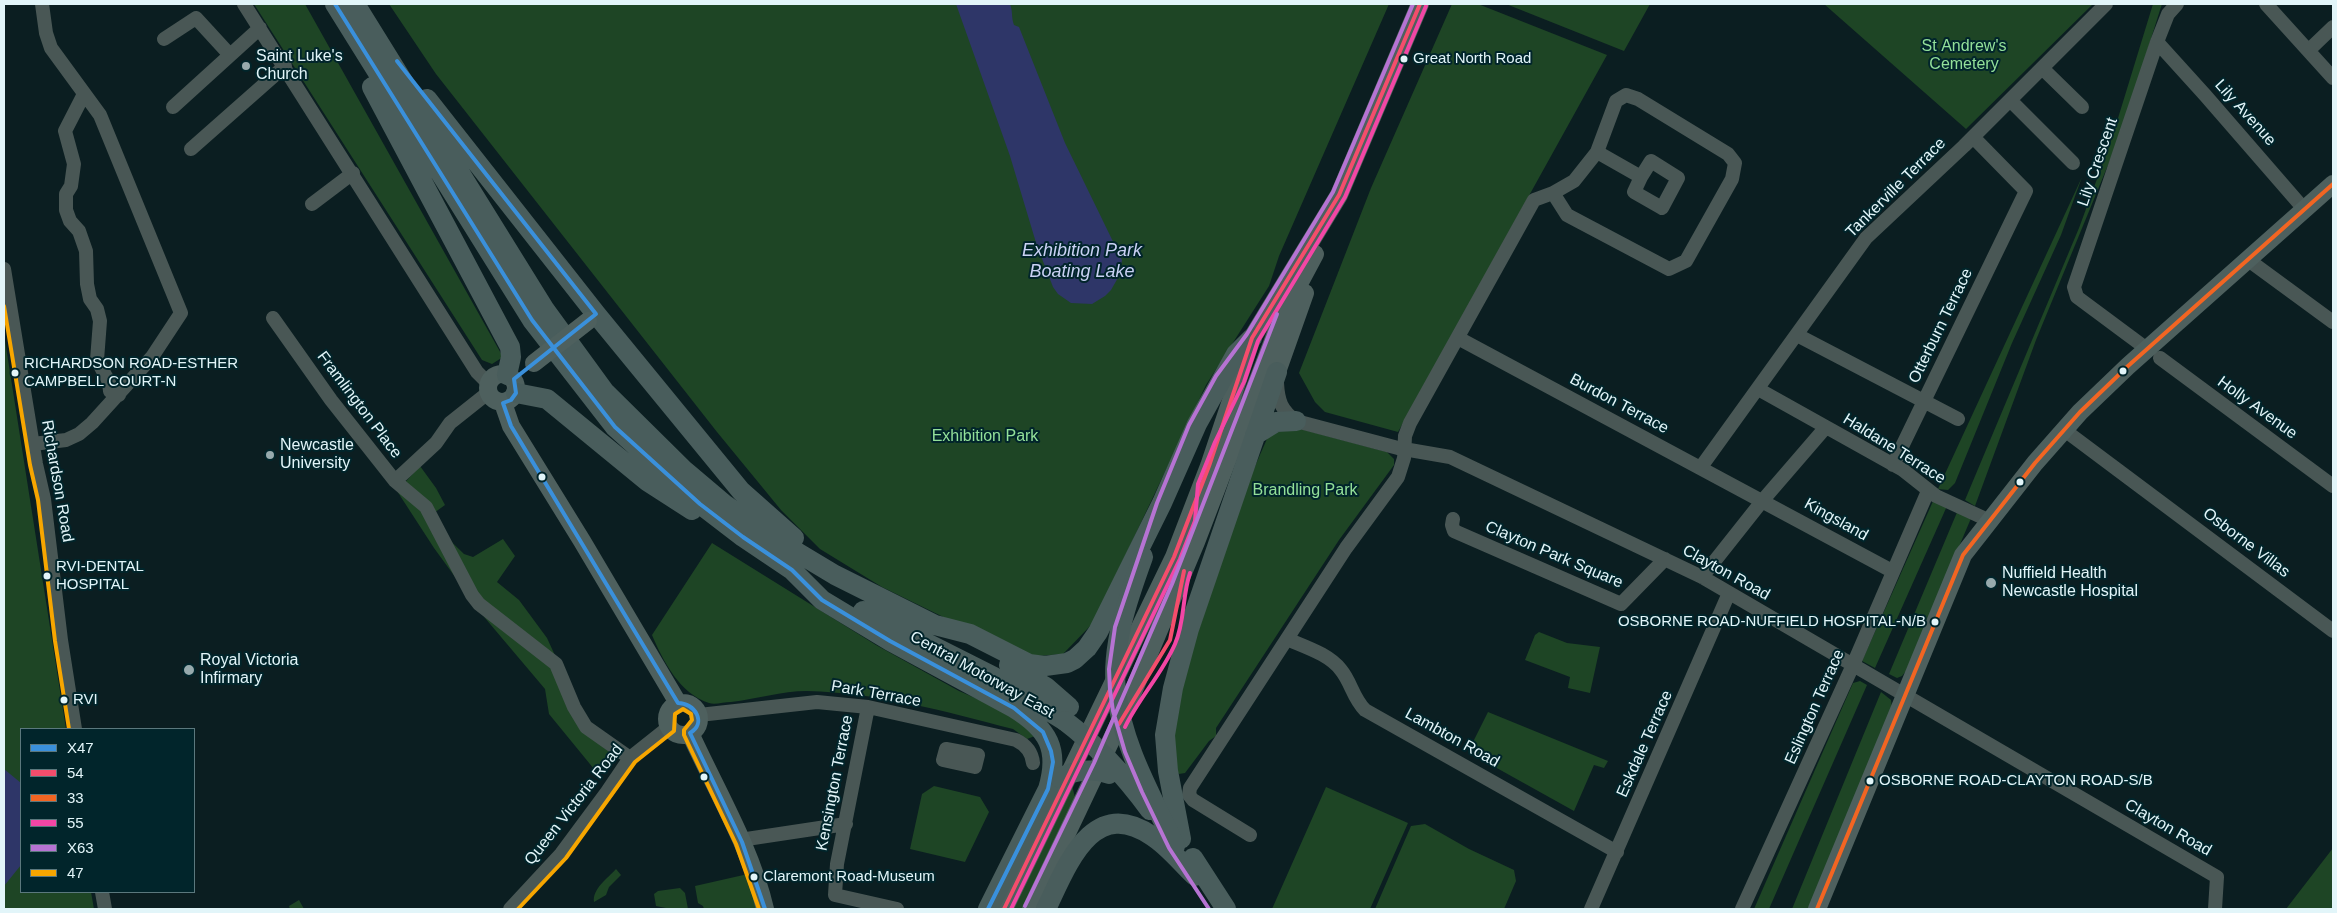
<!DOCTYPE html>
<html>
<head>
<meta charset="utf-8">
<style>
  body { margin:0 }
  #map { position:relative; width:2337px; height:913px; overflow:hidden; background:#0b1e21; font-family:Arial,sans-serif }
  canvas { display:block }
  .frame { position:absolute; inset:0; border:5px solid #e2f5f9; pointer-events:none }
  .legend { position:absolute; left:20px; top:728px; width:175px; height:165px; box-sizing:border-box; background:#01252b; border:1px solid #5b787d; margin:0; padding:6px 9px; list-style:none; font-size:15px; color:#e2f5f9 }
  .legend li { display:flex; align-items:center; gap:10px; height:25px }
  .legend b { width:25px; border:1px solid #5b787d }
</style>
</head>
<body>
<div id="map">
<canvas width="2337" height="913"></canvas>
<div class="frame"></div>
<ul class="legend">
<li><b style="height:6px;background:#3a90db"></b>X47</li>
<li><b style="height:6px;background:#f44d6c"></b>54</li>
<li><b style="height:6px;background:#f26522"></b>33</li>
<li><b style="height:6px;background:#f346a5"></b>55</li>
<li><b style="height:6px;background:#b673d3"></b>X63</li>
<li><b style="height:6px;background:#f7a600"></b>47</li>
</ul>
</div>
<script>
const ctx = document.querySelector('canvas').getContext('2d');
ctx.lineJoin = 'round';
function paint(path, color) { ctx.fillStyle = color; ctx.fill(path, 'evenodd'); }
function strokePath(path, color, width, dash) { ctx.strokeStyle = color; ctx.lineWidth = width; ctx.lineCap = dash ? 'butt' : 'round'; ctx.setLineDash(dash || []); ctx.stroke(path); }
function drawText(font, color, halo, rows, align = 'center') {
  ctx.font = font + ' Arial,sans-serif'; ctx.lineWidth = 4; ctx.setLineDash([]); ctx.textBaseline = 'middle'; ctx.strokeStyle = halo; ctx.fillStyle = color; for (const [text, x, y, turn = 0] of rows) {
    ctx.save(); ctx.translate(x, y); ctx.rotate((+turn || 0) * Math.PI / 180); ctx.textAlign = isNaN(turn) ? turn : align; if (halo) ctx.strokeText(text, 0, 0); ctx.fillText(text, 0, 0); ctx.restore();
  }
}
const green = new Path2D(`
  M254,4H305L503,357L492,364L482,360Z
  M389,4H1389L1279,256L1269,286L1206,385L1094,622L1063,654L1025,657L882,587L820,549L781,510L717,432L436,74Z
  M1452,4H1478L1607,55L1398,432L1325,412L1315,402L1299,373L1371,188Z
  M1506,4H1650L1624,51Z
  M1824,4H2093L1966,129Z
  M2153,4H2162L2160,10L2122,131L2036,340L1975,506L1965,500L2079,228L2111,141Z
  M2082,177L2061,235L2012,343L1955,483L1948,490L1938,489Z
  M4,334L66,729H21V892H91L94,909H4Z
  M1286,425L1387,452L1394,459V465L1339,540L1216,728V736L1209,741L1185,773L1179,774L1175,770L1173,727L1189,658L1252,473L1270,432Z
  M420,466L436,488L445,505L427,518L464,554L473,557L503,539L515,556L497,582L519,600L547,638L593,738L612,754L606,768L594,769L549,714L545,689L485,618L434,548L397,491Z
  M1934,499L1947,506L1875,668L1862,661Z
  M1958,510L1972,516L1906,671L1902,676L1897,678L1889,674Z
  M712,543L876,645L959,691L1012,714L1035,736L1027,739L1013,729C943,711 880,693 807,691C782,691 756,699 731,702C724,702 715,705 709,703C680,694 663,661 652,635Z
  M1539,632L1567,643L1600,647L1590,693L1568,688L1570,677L1525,660L1535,635Z
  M1860,681L1867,685L1769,909H1754L1853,683Z
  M1881,692L1891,700L1892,708L1808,909H1792Z
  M1488,712L1608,761L1604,768L1594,765L1574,811L1468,752Z
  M934,786L980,797L989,812L965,862L910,849L922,794Z
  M1072,786L1076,801L1023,909H1010Z
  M1326,787L1408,823L1370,909H1272Z
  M1425,824L1469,849L1514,870L1516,881L1504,909H1375L1411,826Z
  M2333,848V909H2286Z
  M616,869L621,875L609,887L606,895L594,902C592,889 608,878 616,869Z
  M748,874L757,909H704L703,906L698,903L695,886Z
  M680,888L685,893L688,909H671L656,906L654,894L658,891Z
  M299,900L304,909H290L289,906Z`);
const water = new Path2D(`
  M956,4H1010C1013,11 1011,17 1014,25L1019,27L1065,143L1122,260L1119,276L1111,290L1105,296L1092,304L1071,303L1058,294L1053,287L1037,246L1010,156Z
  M4,769L21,783V865L4,886Z`);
const minor = new Path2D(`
  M244,4L477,372L489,384
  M2266,4L2333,78
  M164,39L196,18L230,55
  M2157,42L2205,95L2304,209
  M2309,50L2333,27
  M2042,68L2082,107
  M84,94L65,131L74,164L71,186L66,194V210L70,221L79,231L86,251L87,284L90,299L97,309L100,321L97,360L109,382L110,391L119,395
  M2010,100L2073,163
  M173,107L260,28
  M191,149L285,66
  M1597,152L1641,177L1651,161L1678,178L1662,208L1634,192L1641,177
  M312,204L353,173
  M2247,259L2333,322
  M4,269L36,464L44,499L61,640L75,729
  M273,318L331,400L395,481L426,507L472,595L479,604L556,664L574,707L586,727L630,758
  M1797,335L1958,419
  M1458,338L1892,571
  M2147,349L2077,297L2074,287L2157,42L2168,14L2177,4
  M2160,358L2333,486
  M1277,383C1278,401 1281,410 1296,421L1398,448L1450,457L1702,577L2217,877L2215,909
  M1758,389L1903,470L1936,496L1988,520
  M2063,429L2333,631
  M33,444L66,440L79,434L92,423L152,357L181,313L100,115L51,48L46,33L42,4
  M1893,465L2026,191L1973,137
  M1701,467L1866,238L1964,146L2106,4
  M395,481L436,443L450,423L489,392
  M1453,519L1452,525L1454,531L1621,604L1665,559
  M1702,577L1763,500L1826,427
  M1287,639C1305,647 1329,654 1341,670C1351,682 1353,698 1365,710L1617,852
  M868,707L837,864L835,895L897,909
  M699,715L817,702L868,707L1016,740C1026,745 1032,752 1033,763
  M946,749L978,755L975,767L943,760Z
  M1250,835L1193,800L1189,795L1190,788L1346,548L1398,477L1404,458L1405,436L1410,423L1534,200L1553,193L1574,181L1597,152L1616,101L1626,95L1638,99L1728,154L1735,163L1732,179L1686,261L1669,269L1567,215L1553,193
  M740,840L846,824
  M102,892L105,909
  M510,909L561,854L607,792L630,758L669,727
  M1591,909L1729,593
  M1742,909L1853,665L1928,491`);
const major = new Path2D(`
  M1277,372L1305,293
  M488 388a14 14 0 1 1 28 0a14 14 0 1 1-28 0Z
  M503,403L511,426L582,541L678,703
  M667 719a16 16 0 1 1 32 0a16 16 0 1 1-32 0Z
  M690,733C716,790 751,848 765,909
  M1004,909L1174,557L1209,466L1252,338L1339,195L1420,4
  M1031,909L1125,711L1196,542L1284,312L1315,254
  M1817,909L1963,555L2035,463L2080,412L2128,366L2333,184`);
const highway = new Path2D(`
  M335,4L532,320L615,427L700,504L743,537L792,570L822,600L890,641L1014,708C1048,729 1060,749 1048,789L988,909
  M355,4L545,310L604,391L685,471L724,504L765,533L835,575L935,625L970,634L1029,664L1045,666L1067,663L1075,659L1087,648L1098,632L1162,503L1197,424L1236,354L1252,338
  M372,87L510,347L511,357L507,375
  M427,99L596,314L741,491L794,538
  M516,393L547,399L647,481L692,510
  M1255,435L1276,422L1296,421
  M863,611L994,677L1065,721
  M1009,665L1046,687L1069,707
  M1181,839L1168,771L1165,735L1173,688L1189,629L1277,372
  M1193,858L1226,909
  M1046,909C1067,866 1092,795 1152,836C1168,846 1181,863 1195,876`);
const majorBridge = new Path2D(`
  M534,363L588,321`);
const highwayBridge = new Path2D(`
  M1143,557C1128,598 1111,646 1116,690C1122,746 1152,796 1175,846
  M1065,721C1098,746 1125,776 1150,810
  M1060,778C1075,770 1093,768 1109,774`);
const bus1 = new Path2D(`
  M335,4L532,320L615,427L700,504L743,537L792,570L822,600L890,641L1014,708L1043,732L1051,751L1053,762L1048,789L988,909
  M397,61L596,314L514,379L516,393L511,400L503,403L511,426L678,703C695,703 707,723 690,733L742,842L765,909`);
const bus2 = new Path2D(`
  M1119,724L1170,640L1184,571
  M1004,909L1174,557L1209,466L1252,338L1339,195L1420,4`);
const bus3 = new Path2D(`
  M1817,909L1963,555L2035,463L2080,412L2128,366L2333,184`);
const bus4 = new Path2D(`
  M1125,727C1139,698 1162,674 1175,644C1185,622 1182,596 1190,573
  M1011,909L1180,559L1195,521L1198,484L1215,442L1244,382L1258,341L1345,197L1426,6`);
const bus5 = new Path2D(`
  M1025,906L1094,763L1172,584L1277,314
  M1209,909L1169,848L1142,792L1125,752L1113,711L1110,690L1109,669L1115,627L1157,503L1189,425L1216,376L1247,334L1333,192L1413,4`);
const bus6 = new Path2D(`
  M4,306L30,465L38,500L55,641L69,729
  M518,909L566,858L635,762L674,731L675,714L683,709L691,714L692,720L684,730V735L736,844L759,909`);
const markers = [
  [1404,59,4.5,"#e2f5f9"],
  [246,66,5,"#97aaad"],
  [2123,371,4.5,"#e2f5f9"],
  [15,373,4.5,"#e2f5f9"],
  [270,455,5,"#97aaad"],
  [542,477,4.5,"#e2f5f9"],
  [2020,482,4.5,"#e2f5f9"],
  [47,576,4.5,"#e2f5f9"],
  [1991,583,6,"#97aaad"],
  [1935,622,4.5,"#e2f5f9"],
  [189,670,6,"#97aaad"],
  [64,700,4.5,"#e2f5f9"],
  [704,777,4.5,"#e2f5f9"],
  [1870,781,4.5,"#e2f5f9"],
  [754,877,4.5,"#e2f5f9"]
];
const busNames = [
  ["Great North Road",1413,59],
  ["RICHARDSON ROAD-ESTHER",24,364],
  ["CAMPBELL COURT-N",24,382],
  ["RVI-DENTAL",56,567],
  ["HOSPITAL",56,585],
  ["OSBORNE ROAD-NUFFIELD HOSPITAL-N/B",1926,622,"right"],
  ["RVI",73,700],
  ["OSBORNE ROAD-CLAYTON ROAD-S/B",1879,781],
  ["Claremont Road-Museum",763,877]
];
const parkNames = [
  ["St Andrew's",1964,47],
  ["Cemetery",1964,65],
  ["Exhibition Park",985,437],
  ["Brandling Park",1305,491]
];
const poiNames = [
  ["Saint Luke's",256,57],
  ["Church",256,75],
  ["Newcastle",280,446],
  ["University",280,464],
  ["Nuffield Health",2002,574],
  ["Newcastle Hospital",2002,592],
  ["Royal Victoria",200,661],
  ["Infirmary",200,679]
];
const streetNames = [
  ["Lily Avenue",2245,113,48],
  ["Lily Crescent",2098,162,-71],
  ["Tankerville Terrace",1896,188,-45],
  ["Otterburn Terrace",1941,326,-64],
  ["Burdon Terrace",1619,404,28],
  ["Framlington Place",359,405,53],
  ["Holly Avenue",2257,408,36],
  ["Haldane Terrace",1894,449,32],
  ["Richardson Road",57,481,80],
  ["Kingsland",1836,520,29],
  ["Osborne Villas",2246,543,37],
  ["Clayton Park Square",1554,555,23],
  ["Clayton Road",1726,573,29],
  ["Central Motorway East",982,675,29],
  ["Park Terrace",876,694,10],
  ["Eslington Terrace",1815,707,-66],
  ["Lambton Road",1452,738,29],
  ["Eskdale Terrace",1645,744,-66],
  ["Kensington Terrace",835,783,-79],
  ["Queen Victoria Road",574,805,-52],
  ["Clayton Road",2168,828,30]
];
const waterNames = [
  ["Exhibition Park",1082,251],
  ["Boating Lake",1082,272]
];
paint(green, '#1e4525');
paint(water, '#2e3668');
strokePath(minor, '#495755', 14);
strokePath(major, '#4e605e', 18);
strokePath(highway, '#495d5c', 20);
strokePath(majorBridge, '#4e605e', 18);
strokePath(highwayBridge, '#495d5c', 20);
strokePath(bus1, '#3a90db', 4);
strokePath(bus2, '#f44d6c', 4);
strokePath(bus3, '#f26522', 4);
strokePath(bus4, '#f346a5', 4);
strokePath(bus5, '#b673d3', 4);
strokePath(bus6, '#f7a600', 4);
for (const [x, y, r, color] of markers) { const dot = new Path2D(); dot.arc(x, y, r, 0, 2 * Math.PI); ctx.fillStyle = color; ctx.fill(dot); strokePath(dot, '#01252b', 2); }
drawText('15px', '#e2f5f9', '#01252b', busNames, 'left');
drawText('16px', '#93e099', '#01252b', parkNames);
drawText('16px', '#e2f5f9', '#01252b', poiNames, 'left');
drawText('16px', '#e2f5f9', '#01252b', streetNames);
drawText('italic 18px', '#c9d1f4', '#01252b', waterNames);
</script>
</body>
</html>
